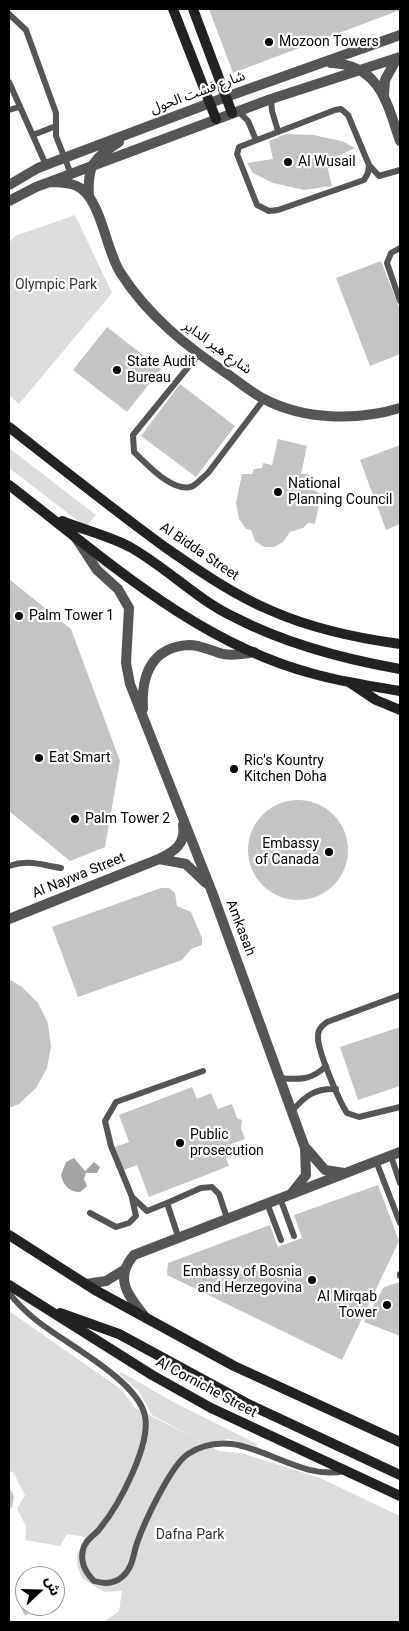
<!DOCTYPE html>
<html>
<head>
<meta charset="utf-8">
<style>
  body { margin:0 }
  #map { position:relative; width:409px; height:1631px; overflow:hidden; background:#fff; font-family:Roboto,"Noto Sans Arabic",sans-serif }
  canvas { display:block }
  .frame { position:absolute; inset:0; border:10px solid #000; pointer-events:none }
  .north { position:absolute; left:15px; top:1566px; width:50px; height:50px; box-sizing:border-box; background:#fff; border:1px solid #999; border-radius:50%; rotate:69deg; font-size:14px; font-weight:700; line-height:20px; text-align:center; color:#000 }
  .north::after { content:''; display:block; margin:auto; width:18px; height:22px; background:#000; clip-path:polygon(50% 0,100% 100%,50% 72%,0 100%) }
</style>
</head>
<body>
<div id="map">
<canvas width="409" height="1631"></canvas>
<div class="frame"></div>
<div class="north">ش</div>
</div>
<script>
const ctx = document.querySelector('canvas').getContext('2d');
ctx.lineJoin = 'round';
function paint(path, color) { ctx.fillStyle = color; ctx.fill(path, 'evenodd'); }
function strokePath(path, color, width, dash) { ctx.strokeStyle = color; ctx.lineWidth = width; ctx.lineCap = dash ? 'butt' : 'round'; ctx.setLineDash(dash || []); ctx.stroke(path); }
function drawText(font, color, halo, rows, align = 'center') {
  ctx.font = font + ' Roboto,"Noto Sans Arabic",sans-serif'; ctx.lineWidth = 4.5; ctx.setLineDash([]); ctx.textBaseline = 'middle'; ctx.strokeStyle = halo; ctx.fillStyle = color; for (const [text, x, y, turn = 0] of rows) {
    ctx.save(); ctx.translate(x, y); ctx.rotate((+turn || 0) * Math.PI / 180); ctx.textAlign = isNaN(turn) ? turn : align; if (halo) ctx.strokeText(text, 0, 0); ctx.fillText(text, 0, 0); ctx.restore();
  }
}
const green = new Path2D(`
  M75,215L112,293L19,404L9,395V243L15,236Z
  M9,448L96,515L86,527L9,468Z
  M9,1311L122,1390L135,1408L195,1438L152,1415L138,1390L119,1374L121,1372L177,1404L257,1444L256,1447L228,1439L204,1443L219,1451L241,1453L320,1478L400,1516V1622H104L119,1611L122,1591L104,1592L82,1578L77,1565V1554L86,1537L67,1534L60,1546L25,1540L26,1526L17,1509L25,1495L13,1472L9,1471Z`);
const water = new Path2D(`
  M74,1158L85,1171L94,1162L100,1167L97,1173H86L84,1179L87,1186L80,1192C69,1192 63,1185 61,1175L66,1162Z`);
const building = new Path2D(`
  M209,9H400V10L233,73Z
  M286,134L313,135L342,141L355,148L326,162L332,186L304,190L273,183L253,173L247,163L273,159L269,141Z
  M381,261L400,310V354L370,366L336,278Z
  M107,327L161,369L127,412L73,370Z
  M180,384L235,426L196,477L141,436Z
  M278,439L307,446L301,474H309V483L314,482V490L321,494L315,524L308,523L303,528L290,532L283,542L274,547H264L255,541L251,530L246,529L239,519L236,503L242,474H252L254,469L262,468L263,463L272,465Z
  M400,445V524L386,530L360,460Z
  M9,579L71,629L120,761L105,847L70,861L9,811Z
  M248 850a50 50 0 1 1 100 0a50 50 0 1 1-100 0Z
  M161,888H169L175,893L177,906L191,912L202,938V945L191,949L182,960L78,997L52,927Z
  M9,979L22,987L38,1003L48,1023L51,1046L47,1068L36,1088L19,1104L9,1108Z
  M400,1027V1086L358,1100L340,1047Z
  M192,1087L197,1099L211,1093L218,1109L232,1104L237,1118L242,1120L241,1128L245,1139L231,1144L235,1154L226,1158L229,1166L149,1197L137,1165L124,1170L115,1147L129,1142L119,1115Z
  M378,1185L399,1241L342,1360L167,1275L168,1263L270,1225L278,1247L302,1238L294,1215Z
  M400,1282V1336L364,1322L384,1287Z
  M9,1487L14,1496L12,1507L9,1510Z
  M25,1605L29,1606L32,1612L25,1616L21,1608Z`);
const lane = new Path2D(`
  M9,14L26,30L56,113V136L71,174
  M9,82L46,165
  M271,99L272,111L278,131
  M341,109L348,115L369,165L368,173L364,180L278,210L269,211L257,205L237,154L239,147L335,110Z
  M9,110L19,107
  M238,111L248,121L256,140
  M33,135L56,126
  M369,165L379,176L400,170
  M400,248L391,253L387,263L400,301
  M198,355L133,435L134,452C146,463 174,495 193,486C198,483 203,477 208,473L264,399
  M9,866C28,859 42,865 61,868
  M400,995L327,1022C321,1026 317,1031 318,1038C318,1051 339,1101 347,1113L359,1117L400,1107
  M280,1078C300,1080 312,1080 326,1066
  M292,1111C305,1096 315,1088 336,1089
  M391,1156L400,1183
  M376,1161L400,1223
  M280,1198L294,1236
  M167,1203L147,1211L132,1197L111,1146L105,1121L116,1102L203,1071
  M267,1203L281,1240
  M90,1213L116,1227L129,1223L136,1216L132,1198
  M178,1236L167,1203L201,1188L212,1187L219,1194L227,1218
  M400,1276V1274
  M9,1293C17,1303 26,1312 36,1320C64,1343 138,1380 145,1416C151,1445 119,1505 101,1527C95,1536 85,1539 83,1550C80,1562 86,1573 94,1581C104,1584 114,1584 122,1577C133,1568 133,1555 137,1543C144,1523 171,1465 188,1454C241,1419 290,1483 344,1471`);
const street = new Path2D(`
  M331,63C380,65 387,103 400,141
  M384,96L385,80L397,58
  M50,182C63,183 76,182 85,192C102,209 107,251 120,272C147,315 187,347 229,375C240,383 251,392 264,399C304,420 357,421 400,408
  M9,185L38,168L64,158L226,97L400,35
  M89,197C87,165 93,159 119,142
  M9,201L36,187L271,99L400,57
  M76,538L97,570L118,589L129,608L126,663L130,684L212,892L305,1148L306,1175L291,1194
  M143,709C141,676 151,647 189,645C201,645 211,651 223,654C233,656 244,654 254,652
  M159,859L186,864L206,883
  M9,919L159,859C175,851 186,844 183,825
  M306,1148L325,1170L344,1173
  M86,1284L106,1281L124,1270
  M146,1318C129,1297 113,1279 134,1255L400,1152`);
const secondary = new Path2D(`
  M173,9L216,119
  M193,9L232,113
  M9,427C60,467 110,507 162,545C198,570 232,594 272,611C313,629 356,638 400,644
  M9,485C103,557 196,643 314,674C342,682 372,686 400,691
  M62,521C84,530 109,536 130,547C166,567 196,599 234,617C286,644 343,659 400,669
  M349,682L376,700L400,710
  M9,1235L95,1290L234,1366L400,1442
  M9,1285L152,1375L211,1408L400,1496
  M60,1313L119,1334L246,1403L400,1475`);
const markers = [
  [269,42,5,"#000"],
  [288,162,5,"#000"],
  [117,370,5,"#000"],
  [278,492,5,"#000"],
  [19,616,5,"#000"],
  [39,758,5,"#000"],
  [234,769,5,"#000"],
  [75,819,5,"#000"],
  [329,852,5,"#000"],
  [180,1143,5,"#000"],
  [312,1280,5,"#000"],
  [387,1305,5,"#000"]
];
const poiNames = [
  ["Mozoon Towers",279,42],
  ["Al Wusail",298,162],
  ["State Audit",127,362],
  ["Bureau",127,378],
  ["National",288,484],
  ["Planning Council",288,500],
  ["Palm Tower 1",29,616],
  ["Eat Smart",49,758],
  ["Ric's Kountry",244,761],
  ["Kitchen Doha",244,777],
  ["Palm Tower 2",85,819],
  ["Embassy",319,844,"right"],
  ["of Canada",319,860,"right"],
  ["Public",190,1135],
  ["prosecution",190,1151],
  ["Embassy of Bosnia",302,1272,"right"],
  ["and Herzegovina",302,1288,"right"],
  ["Al Mirqab",377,1297,"right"],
  ["Tower",377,1313,"right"]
];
const streetNames = [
  ["شارع فشت الحول",198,93,-20],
  ["شارع هير الداير",217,348,36],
  ["Al Bidda Street",199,552,34],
  ["Al Naywa Street",79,876,-22],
  ["Amkasah",240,928,69],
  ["Al Corniche Street",206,1388,28]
];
const parkNames = [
  ["Olympic Park",56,285],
  ["Dafna Park",190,1535]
];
paint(green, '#dcdcdc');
paint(water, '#a3a3a3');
paint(building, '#c4c4c4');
strokePath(lane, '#555', 6);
strokePath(street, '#555', 10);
strokePath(secondary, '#222', 10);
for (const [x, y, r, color] of markers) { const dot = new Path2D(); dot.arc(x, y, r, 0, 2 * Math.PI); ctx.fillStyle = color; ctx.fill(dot); strokePath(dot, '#fff', 2); }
drawText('14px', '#000', '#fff', poiNames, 'left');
drawText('14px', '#000', '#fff', streetNames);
drawText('14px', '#333', '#fff', parkNames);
</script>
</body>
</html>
